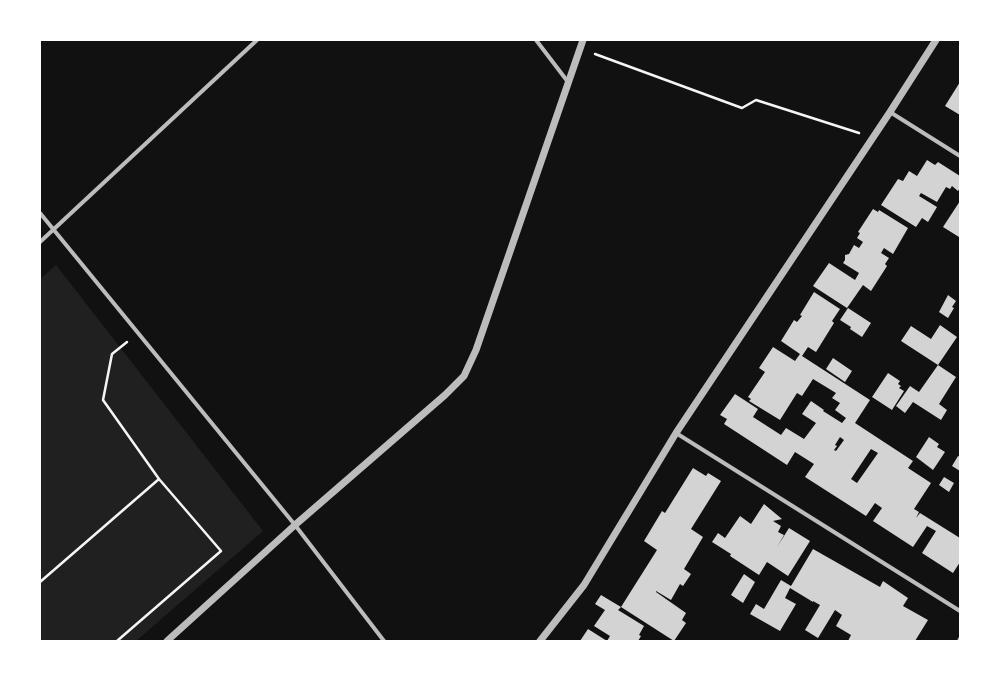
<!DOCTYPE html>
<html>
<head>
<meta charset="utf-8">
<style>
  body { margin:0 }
  #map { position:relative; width:1000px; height:681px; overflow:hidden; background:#111; font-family:Poppins,sans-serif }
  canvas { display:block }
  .frame { position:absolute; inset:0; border:41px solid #fff; pointer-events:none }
</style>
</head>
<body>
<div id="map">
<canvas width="1000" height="681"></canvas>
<div class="frame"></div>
</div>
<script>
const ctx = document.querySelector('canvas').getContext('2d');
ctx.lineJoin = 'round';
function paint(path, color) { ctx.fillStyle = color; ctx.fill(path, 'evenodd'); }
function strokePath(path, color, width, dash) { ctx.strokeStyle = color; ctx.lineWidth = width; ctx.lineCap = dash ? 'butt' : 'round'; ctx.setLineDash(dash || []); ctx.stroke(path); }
const green = new Path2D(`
  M56,265L263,531L136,641H40V279Z`);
const building = new Path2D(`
  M960,82V115L945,106Z
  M927,160L935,165L938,162L960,176V188L958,191L952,186L950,189L946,187L937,202L921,193L919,196L937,207L928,222L922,218L916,227L881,205L898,179L903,181L909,171L917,176Z
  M960,201V235L959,237L943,227Z
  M873,209L878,212L879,210L908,228L893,254L884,248L881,253L889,258L885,264L887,266L871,291L863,285L847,308L813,286L829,263L855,280L859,273L843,263L845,260V255L849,254L854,245L859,248L863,242L857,238L860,233L858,232Z
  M814,292L840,309L832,321L834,323L816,352L808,347L802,356L870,400L855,423L913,461L908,468L931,483L914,509L919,512L916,518L920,513L960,538V562L953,573L922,553L936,531L927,526L913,547L873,521L882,508L875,503L866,516L805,477L814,464L795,452L787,465L724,424L727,419L720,415L735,394L758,409L753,417L781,435L786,428L804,439L816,423L802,414L811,401L824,410L823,411L842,423L846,418L835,410L840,403L832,398L836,393L813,379L802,396L797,393L780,420L749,401L751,399L748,397L765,372L759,368L773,347L795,361L800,354L781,341L794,320L797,322L802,316L800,315ZM840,437L844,440L836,451L834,450L837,446L835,445ZM871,449L878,453L857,483L851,479Z
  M948,295L956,301L952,307L954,308L948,318L939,312Z
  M848,308L871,323L862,337L850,329L851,327L840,320Z
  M940,325L957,337L938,365L956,377L939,404L947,410L941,420L913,402L905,413L896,406L910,386L919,392L938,365L901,341L911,326L931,339Z
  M833,358L852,371L845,382L826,369Z
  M888,373L900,381L898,384L901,386L899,388L904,391L892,410L872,397Z
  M929,437L939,444L937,447L945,452L933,470L916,457Z
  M958,456L960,457V471L952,466Z
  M693,468L706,476L708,473L721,481L691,529L703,537L684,569L691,574L683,586L680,584L671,600L656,591V592L686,613L682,620L686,623L674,641L621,607L618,610L644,626L639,635L641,636L638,641H580L588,629L607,641L610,636L594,626L605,610L595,604L601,595L621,607L657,550L644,541L662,511L665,513Z
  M944,477L954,483L949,492L939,485Z
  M764,504L782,519L773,521L781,526L778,532L784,535L777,547L789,528L810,541L788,576L767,562L759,575L730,556L731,554L712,542L718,533L725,538L740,516L751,524Z
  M813,549L880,587L883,581L908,598L903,606L928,620L915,641H848L851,635L836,626L842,615L835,610L818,638L805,630L820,605L813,601V602L790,588L785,598L796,604L780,631L750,614L756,604L764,609L781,580L791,586Z
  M744,574L755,582L743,603L731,595Z`);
const path = new Path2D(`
  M595,54L742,108L756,100L859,133
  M127,342L112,354L103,400L159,479
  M40,582L159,479L221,551L117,641`);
const minor = new Path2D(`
  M536,40L568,82
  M890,112L960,156
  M40,213L295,525L384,641
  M40,242L257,40
  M676,433L960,611
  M959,641L960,639`);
const tertiary = new Path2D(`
  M167,641L295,525L445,395L464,376L476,350L583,40
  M540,641L584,585L676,433L890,112L936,40`);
paint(green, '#202020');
paint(building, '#d3d3d3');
strokePath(path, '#f5f5f5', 2.5);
strokePath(minor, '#bcbcbc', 4);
strokePath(tertiary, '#bcbcbc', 7);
</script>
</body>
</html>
